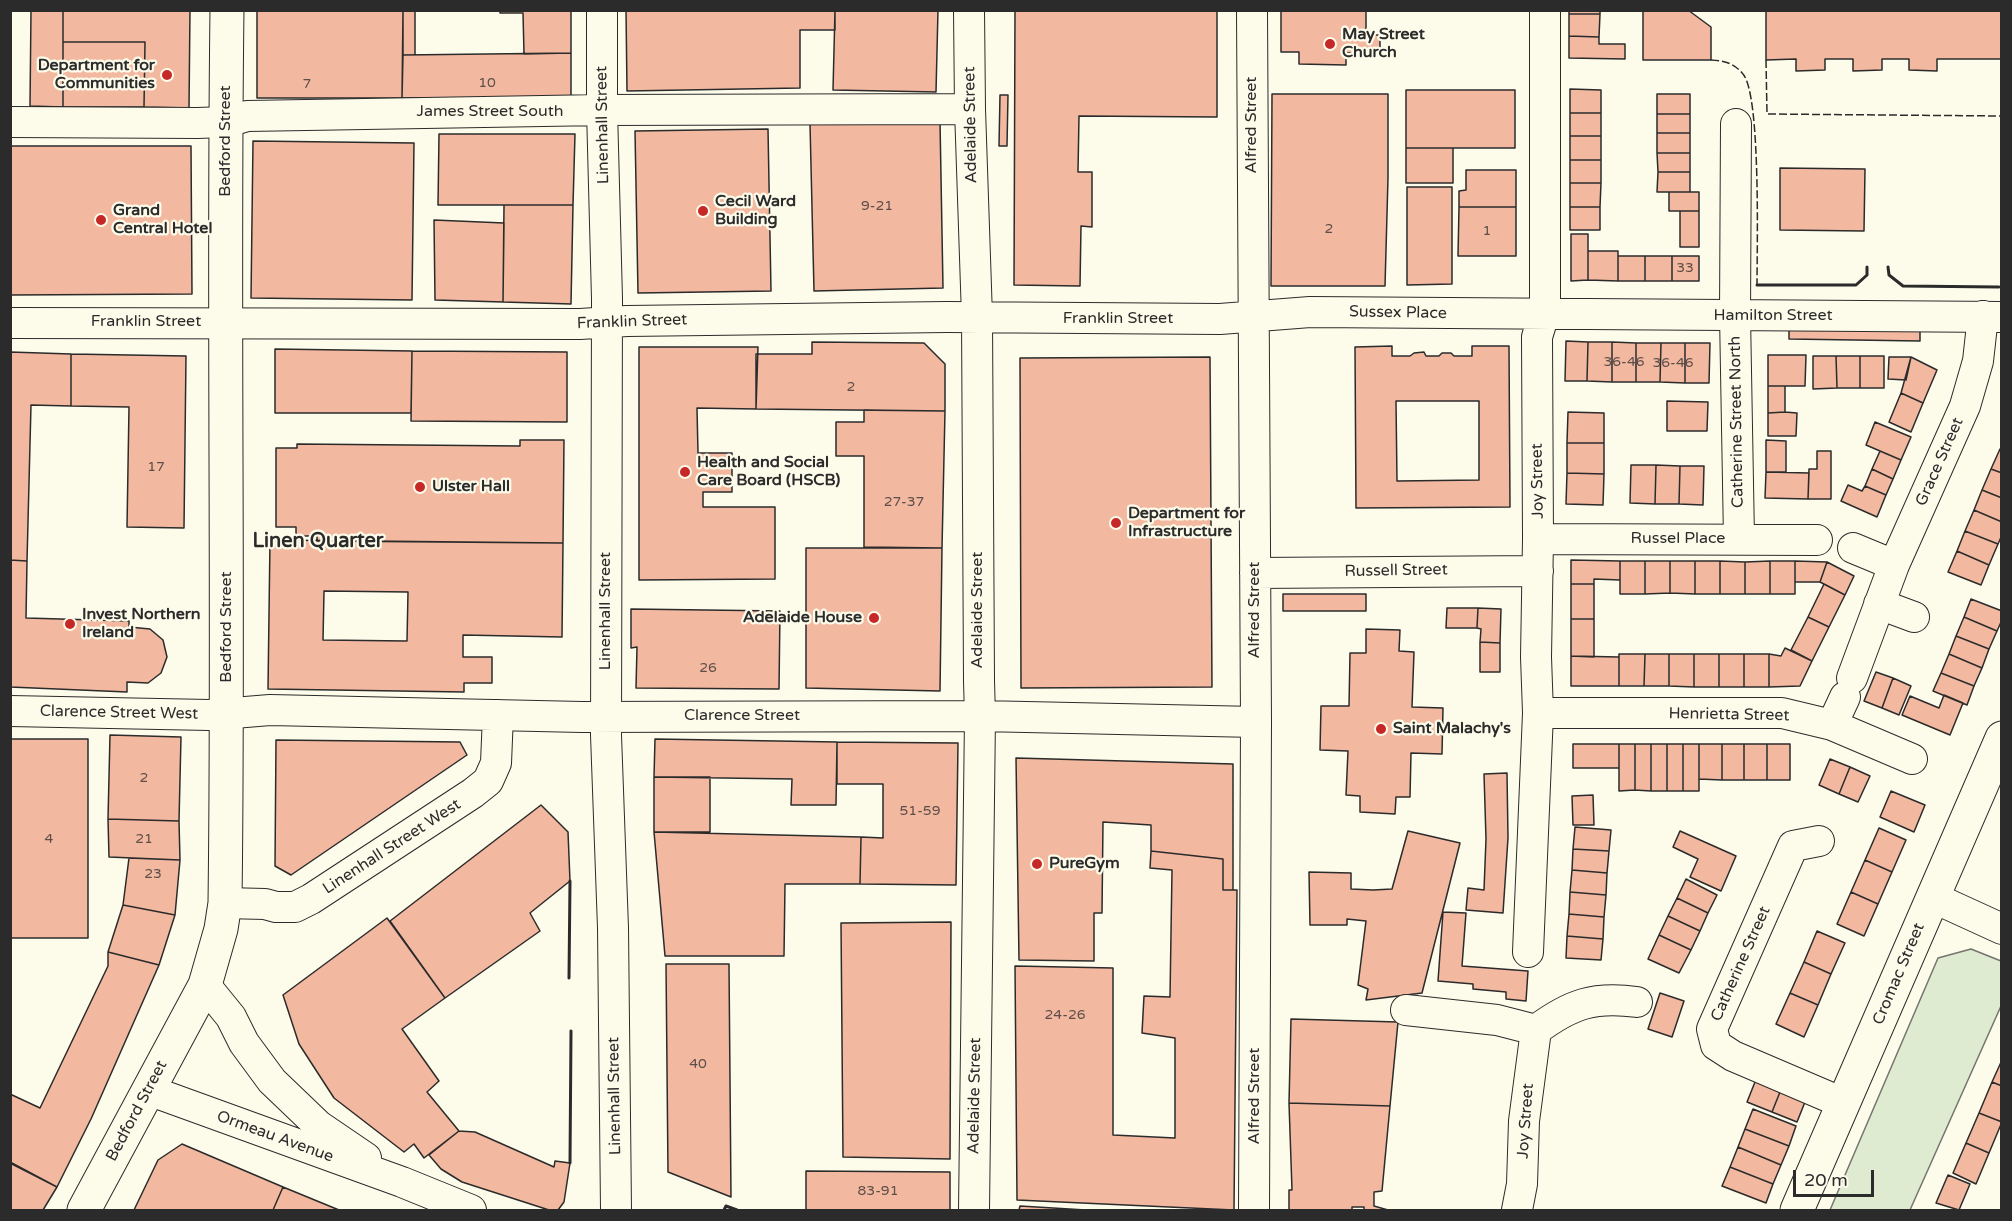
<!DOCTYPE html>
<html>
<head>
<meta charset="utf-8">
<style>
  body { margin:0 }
  #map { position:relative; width:2012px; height:1221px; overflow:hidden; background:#fdfbea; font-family:"Varela Round",sans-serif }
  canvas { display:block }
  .frame { position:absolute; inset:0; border:12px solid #2b2b2b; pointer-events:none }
  .scale { position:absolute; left:1793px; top:1170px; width:81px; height:27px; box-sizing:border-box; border:3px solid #2b2b2b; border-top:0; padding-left:8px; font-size:18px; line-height:21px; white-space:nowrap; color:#2b2b2b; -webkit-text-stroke:4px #fdfbea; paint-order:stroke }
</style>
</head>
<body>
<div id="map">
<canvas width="2012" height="1221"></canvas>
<div class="frame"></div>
<div class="scale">20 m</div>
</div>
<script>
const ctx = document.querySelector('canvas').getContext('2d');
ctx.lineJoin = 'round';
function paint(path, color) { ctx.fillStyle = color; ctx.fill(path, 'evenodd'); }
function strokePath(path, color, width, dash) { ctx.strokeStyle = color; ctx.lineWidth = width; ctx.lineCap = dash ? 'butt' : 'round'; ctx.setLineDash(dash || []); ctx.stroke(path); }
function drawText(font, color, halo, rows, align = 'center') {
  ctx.font = font + ' "Varela Round",sans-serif'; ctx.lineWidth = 4.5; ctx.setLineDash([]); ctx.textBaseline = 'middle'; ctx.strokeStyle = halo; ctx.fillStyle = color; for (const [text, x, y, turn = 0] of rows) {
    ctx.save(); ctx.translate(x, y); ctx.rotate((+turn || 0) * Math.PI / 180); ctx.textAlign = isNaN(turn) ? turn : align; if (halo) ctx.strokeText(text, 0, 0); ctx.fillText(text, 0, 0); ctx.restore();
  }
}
const green = new Path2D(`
  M1971,949L2001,961V1006L1910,1210H1830L1938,958Z`);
const building = new Path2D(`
  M31,10H63V107L30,106Z
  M63,10H190L189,108L144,107L145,42H63Z
  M257,10H403L402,98H257Z
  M403,10H415V55H403Z
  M500,10H571V53L524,54L523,13H500Z
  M626,10H835V30H800V88L627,91Z
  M835,10H938L936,92L833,90Z
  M1015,10H1217V117L1079,116L1078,172H1092V227L1081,226L1080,286L1014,285Z
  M1281,10H1366V35H1380V53H1346V65L1299,64V52H1281Z
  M1569,10H1600V14H1569Z
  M1643,10H1688L1711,27V60H1643Z
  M1766,10H2002V59H1937V71L1909,70V59H1882V70L1853,71V59H1825V70L1796,71V59L1766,60Z
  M1569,14H1600L1599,37L1569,36Z
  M1569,36L1599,37V44H1625V59L1569,58Z
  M63,42H145L144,107H63Z
  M571,53V98H402L403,55Z
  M1570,89L1601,90V113H1570Z
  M1406,90H1515V148H1406Z
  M1272,94H1388V178L1385,286H1271Z
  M1657,94H1690V114H1657Z
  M1000,95H1008L1007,146H999Z
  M1570,113H1601V136H1570Z
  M1657,114H1690V133H1657Z
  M940,121L943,288L814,291L810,124Z
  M768,129L771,291L638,293L635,131Z
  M1657,133H1690V153H1657Z
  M439,134H575L573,205H438Z
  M1570,136H1601V160H1570Z
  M253,141L414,143L412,300L251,298Z
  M10,146H191L192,294L10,295Z
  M1406,148H1453V183H1406Z
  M1657,153H1690V172H1658Z
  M1570,160H1601V183H1570Z
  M1780,168L1865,169L1864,231L1780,230Z
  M1466,170H1516V207H1459V191L1466,190Z
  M1658,172H1690V192H1657Z
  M1570,183H1601L1600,207H1570Z
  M1407,187H1452V284L1407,285Z
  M1669,192H1699V211H1669Z
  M504,205H573L571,304L503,302Z
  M1459,207H1516V256H1458Z
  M1570,207H1600V230H1570Z
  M1680,211H1699V247H1680Z
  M434,220L504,223L503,302L435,300Z
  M1571,234H1588V280L1571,281Z
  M1588,251H1618V281L1588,280Z
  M1618,256H1645V281H1618Z
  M1645,256H1672V281H1645Z
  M1672,256H1699V281H1672Z
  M1789,329L1920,331V341L1789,339Z
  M1566,341L1588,342L1587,381H1565Z
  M812,342L924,343L945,364V411L756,409V354H812Z
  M1588,342H1612V382L1587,381Z
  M1612,342L1636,343V382H1612Z
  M1636,343H1661L1660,382H1636Z
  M1661,343H1685V383L1660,382Z
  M1685,343H1710L1709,383H1685Z
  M1392,346V356H1410L1414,353L1424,352L1426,356H1439L1442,353H1451L1454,356H1472V346H1509L1510,507L1356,508L1355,347ZM1396,401H1479V480L1397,481Z
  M639,347H758L756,409L697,408L698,453H732V492H703V507H775V579L639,580Z
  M275,349L412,351L411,413H275Z
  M412,351L567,352V422L411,421Z
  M10,352L71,354V406L31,405L27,561L10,560Z
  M71,354L186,356L184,528L127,527L129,407L71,406Z
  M1768,355H1806L1805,386H1768Z
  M1813,356H1836L1837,388L1813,389Z
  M1836,356H1860V388H1837Z
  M1860,356H1884V388H1860Z
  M1210,357L1212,687L1021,688L1020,358Z
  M1889,357H1911L1906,380L1888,379Z
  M1911,357L1937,370L1923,403L1901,393Z
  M1768,386H1785V412L1768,413Z
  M1901,393L1923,403L1911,432L1889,422Z
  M1667,401L1708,402L1707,431H1667Z
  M864,410L945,411L942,548L864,547V456H836V422H864Z
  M1568,412L1604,413V443H1567Z
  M1785,412L1797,413L1796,436H1768V413Z
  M1875,422L1911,437L1901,460L1866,445Z
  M520,440H564L563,543L317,541V536H296V527H276V448H297V444L520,446Z
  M1766,440L1786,441V472H1766Z
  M1567,443H1604V474L1567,473Z
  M2000,449L2002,450V473L1991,469Z
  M1817,451H1831V499H1808L1809,469H1817Z
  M1880,451L1901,460L1893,479L1872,469Z
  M1631,465H1656L1655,504L1630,503Z
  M1656,465L1680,466L1679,504H1655Z
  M1680,466H1704L1703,505L1679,504Z
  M1872,469L1893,479L1886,495L1865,486Z
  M1991,469L2002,473V498L1982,490Z
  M1766,472L1809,473L1808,499L1765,498Z
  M1567,473L1604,474L1603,505L1566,504Z
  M1848,485L1862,491L1865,486L1886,495L1877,517L1841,501Z
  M1982,490L2002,498V522L1974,510Z
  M1974,510L2002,522V535L1998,544L1965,531Z
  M1965,531L1998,544L1989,565L1957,551Z
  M270,540L563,543L562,637L463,635V657H492V683H464V692L268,689ZM324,591L408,592L407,641L323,640Z
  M806,548H942L940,691L806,688Z
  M1957,551L1989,565L1981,585L1948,572Z
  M10,560L27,561L26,618L129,621V627L150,629L163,640L167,657L161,673L148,683L127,682V692L10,687Z
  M1571,560L1620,561V580L1594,579V584H1571Z
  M1620,561H1645V594H1620Z
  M1645,561H1670V593L1645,594Z
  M1670,561H1695V594L1670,593Z
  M1695,561H1720V594H1695Z
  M1720,561L1745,562V594H1720Z
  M1770,561H1795V594H1770Z
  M1770,561V594H1745V562Z
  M1795,561L1827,562L1820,582H1795Z
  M1827,562L1854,576L1845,595L1820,582Z
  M1571,584H1594V619H1571Z
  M1824,584L1845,595L1829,627L1808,617Z
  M1283,594H1366V611H1283Z
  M1971,599L2002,611V620L1997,631L1964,617Z
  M1447,608H1478L1477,628H1446Z
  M1478,608L1501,609L1500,643L1480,642L1481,629L1477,628Z
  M631,609L780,611L779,689L636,688L637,647L631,648Z
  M1808,617L1829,627L1812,661L1791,650Z
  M1964,617L1997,631L1989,649L1956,636Z
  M1571,619H1594V657L1571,656Z
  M1366,629L1400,630L1399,651L1414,652L1412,707L1443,708L1442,754L1411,753L1410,797H1396L1395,814L1360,812V796L1346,795L1348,751L1320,750L1321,706H1349L1350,653H1366Z
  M1956,636L1989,649L1982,668L1949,654Z
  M1480,642L1500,643V672H1480Z
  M1785,648L1812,661L1800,686L1769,687V654L1781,656Z
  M1619,654H1645L1644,686H1619Z
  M1645,654H1669V686H1644Z
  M1669,654H1694V687L1669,686Z
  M1694,654H1719V687H1694Z
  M1719,654H1744V687H1719Z
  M1744,654H1769V687H1744Z
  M1949,654L1982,668L1974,686L1941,673Z
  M1571,656L1619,657V686H1571Z
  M1876,672L1893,678L1882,708L1864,701Z
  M1941,673L1974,686L1967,705L1933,691Z
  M1893,678L1911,686L1899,715L1882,708Z
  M1944,695L1963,703L1950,735L1902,715L1910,696L1939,708Z
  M110,735L181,737L179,821L108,819Z
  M10,739H88V938H10Z
  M655,739L837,742L836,805H791L792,779L654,777Z
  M276,740L460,742L467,755L291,875L275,866Z
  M837,742L958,743L956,885L860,884L861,837L883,838V784H837Z
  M1573,744H1619V768H1573Z
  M1619,744H1635V790L1619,791Z
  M1635,744H1651V791L1635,790Z
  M1651,744H1667V791H1651Z
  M1667,744H1683V791H1667Z
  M1683,744H1699V791H1683Z
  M1699,744H1722V780L1699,779Z
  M1722,744H1744V780H1722Z
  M1744,744H1767V780H1744Z
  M1767,744H1790V780H1767Z
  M1016,758L1233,764V890H1223V859L1151,851V825L1103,822L1102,913H1094V961L1019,960Z
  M1830,759L1850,767L1839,794L1819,785Z
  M1850,767L1870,776L1858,802L1839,794Z
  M1507,773L1508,838L1503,913L1466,910L1468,888L1484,890L1486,839L1484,774Z
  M654,777H710V832H654Z
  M1891,791L1925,805L1914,832L1880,817Z
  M1593,795L1594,825H1573L1572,796Z
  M541,805L568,832L570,881L530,913L540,931L445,998L390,921Z
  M108,819L179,821L180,860L109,857Z
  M1575,827L1611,830L1609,851L1573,849Z
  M1879,828L1906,840L1892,872L1865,860Z
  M1408,831L1460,843L1422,993L1366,1000L1368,989L1358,985L1366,921L1347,919V925H1310L1309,872L1351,873V889L1373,890L1392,889Z
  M1680,831L1736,856L1721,891L1690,877L1698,859L1673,847Z
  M654,832L861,837L860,884H785L784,956H665Z
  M1573,849L1609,851L1607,873L1572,870Z
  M1151,851L1223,859V890H1237L1234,1210L1017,1200L1015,966L1113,968V1135L1175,1138V1038L1142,1033L1144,996L1170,997L1172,870L1150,868Z
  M129,858L180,860L175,915L123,905Z
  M1865,860L1892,872L1878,904L1851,892Z
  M1572,870L1607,873L1606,895L1570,892Z
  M1686,879L1717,895L1708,913L1677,898Z
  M1570,892L1606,895L1604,917L1569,914Z
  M1851,892L1878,904L1864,936L1837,924Z
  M1677,898L1708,913L1700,931L1668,916Z
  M123,905L175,915L159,965L108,952Z
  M1443,912L1466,913L1462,966L1528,971L1526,1001L1506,999V992L1473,989V984L1438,981Z
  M1569,914L1604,917L1603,939L1567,936Z
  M1668,916L1700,931L1691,950L1659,935Z
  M387,918L445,998L402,1029L439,1081L427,1092L459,1131L424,1158L414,1144L404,1152L334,1098L299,1044L283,995Z
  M951,922L950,1159L843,1157L841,923Z
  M1817,931L1845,943L1831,974L1804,962Z
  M1659,935L1691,950L1679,973L1648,959Z
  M1567,936L1603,939L1601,960L1566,958Z
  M108,952L159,965L91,1119L57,1187L10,1162V1094L40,1108L108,966Z
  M1804,962L1831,974L1818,1005L1790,993Z
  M666,964H729L731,1197L668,1172Z
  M1660,993L1684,1001L1672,1037L1648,1029Z
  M1790,993L1818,1005L1804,1037L1776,1024Z
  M1291,1019L1398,1022L1390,1106L1289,1103Z
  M2002,1060V1086L1992,1082Z
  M1757,1077L1782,1087L1772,1112L1747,1102Z
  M1992,1082L2002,1086V1122L1979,1113Z
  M1782,1087L1807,1097L1797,1122L1772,1112Z
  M1289,1103L1390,1106L1382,1191L1374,1192V1206L1388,1210H1364V1207H1352V1210H1289V1190H1292Z
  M1753,1109L1796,1126L1789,1146L1745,1129Z
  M1979,1113L2002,1122L1989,1153L1966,1143Z
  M1745,1129L1789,1146L1781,1165L1738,1147Z
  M459,1131L475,1132L554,1167L555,1161L570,1163L564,1202L558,1210H549L462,1182L441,1169L429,1155Z
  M1966,1143L1989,1153L1976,1184L1953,1173Z
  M182,1144L283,1187L273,1210H134L158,1160Z
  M1738,1147L1781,1165L1773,1184L1730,1167Z
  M10,1163L57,1187L43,1210H10Z
  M1730,1167L1773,1184L1766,1203L1722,1186Z
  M806,1171L950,1172V1210H806Z
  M1948,1175L1970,1184L1959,1210L1936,1203Z
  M283,1187L339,1210H273Z
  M1020,1206L1086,1210H1019Z`);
const minor = new Path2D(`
  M602,10V110L607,299L606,735L613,928L616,1210
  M969,10L970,109L977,317L979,681L980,716L974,1210
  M1252,10L1256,722L1254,1210
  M10,122L197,123L226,122L247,116L602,110L970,109
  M1736,124L1735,315L1739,539
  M10,323L580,324L627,321L947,317L1220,319L1310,312L2002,317
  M1538,539L1817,540
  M1853,548L1894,565
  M1255,573L1538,571
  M1879,604L1914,617
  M1852,678L1894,565L1965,406L1978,361L1983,316
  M10,711L209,715L270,710L582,717L980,716L1256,722
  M1538,713H1782L1832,725L1912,759
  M1832,725L1845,697
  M1819,841L1793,846L1712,1029L1716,1045L1733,1056L1843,1103
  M1932,897L2002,929
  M225,903L265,904L276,907H295L311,899L473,793L488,781L496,763L498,715
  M1528,952L1538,713L1536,657L1538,539L1537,337L1544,314L1545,302V10
  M205,985L231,1017L244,1043L272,1081L319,1126L366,1158
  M1406,1010L1497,1020L1536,1030C1571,1004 1594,996 1637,1002
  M148,1090L402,1182L471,1210
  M1517,1210L1522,1184L1524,1121L1536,1030`);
const major = new Path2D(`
  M84,1210L205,985L221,929L225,903C229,605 223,308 227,10
  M1797,1210L2002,738`);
const fence = new Path2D(`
  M1711,60C1725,61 1734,63 1743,74C1761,95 1757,249 1757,285
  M1766,60L1767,114L2002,116`);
const wall = new Path2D(`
  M1888,267L1889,275L1903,286L1999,287
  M1757,285H1856L1867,275V267
  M569,978L570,881
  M570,1163L571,1031
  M724,1210L726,1206L737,1210`);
const markers = [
  [1330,44,6,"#c62828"],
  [167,75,6,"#c62828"],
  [703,211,6,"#c62828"],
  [101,220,6,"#c62828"],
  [685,472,6,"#c62828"],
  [420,487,6,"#c62828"],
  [1116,523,6,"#c62828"],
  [874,618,6,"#c62828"],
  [70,624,6,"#c62828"],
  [1381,729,6,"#c62828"],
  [1037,864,6,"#c62828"]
];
const numberNames = [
  ["10",487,83],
  ["7",307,84],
  ["9-21",877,206],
  ["2",1329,229],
  ["1",1487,231],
  ["33",1685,268],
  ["36-46",1624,362],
  ["36-46",1673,363],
  ["2",851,387],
  ["17",156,467],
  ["27-37",904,502],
  ["26",708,668],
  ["2",144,778],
  ["51-59",920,811],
  ["4",49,839],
  ["21",144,839],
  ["23",153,874],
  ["24-26",1065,1015],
  ["40",698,1064],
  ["83-91",878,1191]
];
const poiNames = [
  ["May Street",1342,35],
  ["Church",1342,53],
  ["Department for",155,66,"right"],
  ["Communities",155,84,"right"],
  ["Cecil Ward",715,202],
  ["Building",715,220],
  ["Grand",113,211],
  ["Central Hotel",113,229],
  ["Health and Social",697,463],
  ["Care Board (HSCB)",697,481],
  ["Ulster Hall",432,487],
  ["Department for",1128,514],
  ["Infrastructure",1128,532],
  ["Invest Northern",82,615],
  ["Ireland",82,633],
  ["Adelaide House",862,618,"right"],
  ["Saint Malachy's",1393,729],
  ["PureGym",1049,864]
];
const streetNames = [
  ["James Street South",490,112],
  ["Linenhall Street",603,125,-91],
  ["Adelaide Street",971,125,-91],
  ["Alfred Street",1252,125,-90],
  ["Bedford Street",226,141,-90],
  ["Sussex Place",1398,313,1],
  ["Hamilton Street",1773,316],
  ["Franklin Street",1118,319],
  ["Franklin Street",146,322],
  ["Franklin Street",632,322,-2],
  ["Catherine Street North",1737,422,-91],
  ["Grace Street",1940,462,-66],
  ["Joy Street",1538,481,-91],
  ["Russel Place",1678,539],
  ["Russell Street",1396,571,-1],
  ["Adelaide Street",978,610,-90],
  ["Alfred Street",1255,610,-90],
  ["Linenhall Street",606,611,-90],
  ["Bedford Street",227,627,-90],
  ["Clarence Street West",119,713,1],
  ["Henrietta Street",1729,715,1],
  ["Clarence Street",742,716],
  ["Linenhall Street West",392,847,-33],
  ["Catherine Street",1741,964,-66],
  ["Cromac Street",1899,974,-67],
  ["Linenhall Street",615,1096,-91],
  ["Adelaide Street",975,1096,-89],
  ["Alfred Street",1255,1096,-90],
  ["Bedford Street",137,1111,-62],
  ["Joy Street",1526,1121,-86],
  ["Ormeau Avenue",275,1137,20]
];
const quarterNames = [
  ["Linen Quarter",318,542]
];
paint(green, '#deebd1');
strokePath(green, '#74746e', 1.5);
paint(building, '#f2b8a0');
strokePath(building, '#2b2b2b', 1.5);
strokePath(minor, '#2b2b2b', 32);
strokePath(major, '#2b2b2b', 35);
strokePath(minor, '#fdfbea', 30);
strokePath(major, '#fdfbea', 33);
strokePath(fence, '#2b2b2b', 1.5, [8, 3]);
strokePath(wall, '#2b2b2b', 3);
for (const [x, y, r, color] of markers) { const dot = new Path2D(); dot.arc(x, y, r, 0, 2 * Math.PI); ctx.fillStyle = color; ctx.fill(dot); strokePath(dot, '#fdfbea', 2); }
drawText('14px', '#5d4e48', null, numberNames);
drawText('bold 16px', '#2b2b2b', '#fdfbea', poiNames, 'left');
drawText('16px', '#2b2b2b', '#fdfbea', streetNames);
drawText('bold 20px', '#2b2b2b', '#fdfbea', quarterNames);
</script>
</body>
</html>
